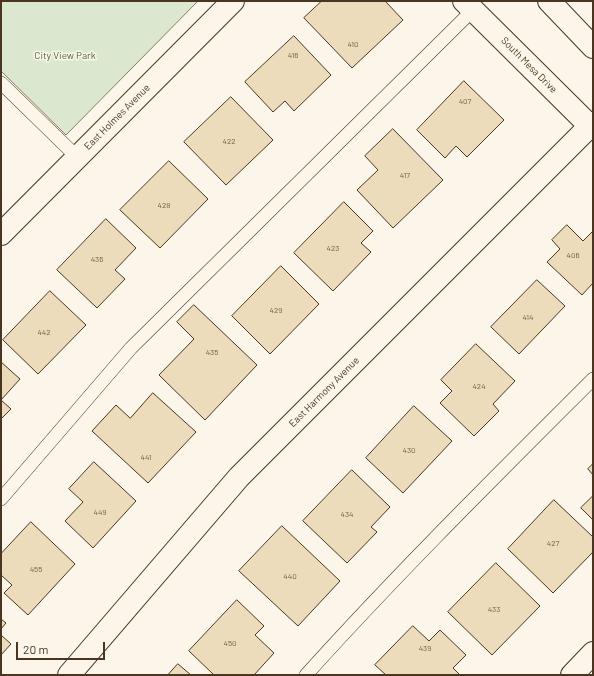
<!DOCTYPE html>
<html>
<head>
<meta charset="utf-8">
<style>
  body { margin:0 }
  #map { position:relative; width:594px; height:676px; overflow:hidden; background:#fbf6e9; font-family:Barlow,sans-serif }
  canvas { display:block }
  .frame { position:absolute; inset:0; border:2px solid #4a3520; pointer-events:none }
  .scale { position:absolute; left:16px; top:642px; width:89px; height:18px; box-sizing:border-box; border:2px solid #4a3520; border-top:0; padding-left:5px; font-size:12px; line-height:14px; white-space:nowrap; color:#4a3520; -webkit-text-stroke:3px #fbf6e9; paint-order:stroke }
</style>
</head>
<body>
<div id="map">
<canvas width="594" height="676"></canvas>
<div class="frame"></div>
<div class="scale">20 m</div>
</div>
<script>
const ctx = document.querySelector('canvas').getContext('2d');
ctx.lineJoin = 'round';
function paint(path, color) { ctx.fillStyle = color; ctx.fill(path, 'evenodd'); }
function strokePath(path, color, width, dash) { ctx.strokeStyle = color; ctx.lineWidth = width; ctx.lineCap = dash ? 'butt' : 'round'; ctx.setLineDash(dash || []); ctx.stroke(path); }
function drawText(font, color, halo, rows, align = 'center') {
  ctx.font = font + ' Barlow,sans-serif'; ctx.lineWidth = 3; ctx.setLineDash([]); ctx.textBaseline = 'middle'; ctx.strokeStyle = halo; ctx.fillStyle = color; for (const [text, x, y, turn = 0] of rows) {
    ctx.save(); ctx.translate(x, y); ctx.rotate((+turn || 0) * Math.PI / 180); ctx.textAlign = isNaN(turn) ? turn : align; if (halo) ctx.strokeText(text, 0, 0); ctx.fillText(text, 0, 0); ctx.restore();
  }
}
const green = new Path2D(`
  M1,1H198L66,135L1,71Z`);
const building = new Path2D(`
  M322,1H385L403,20L352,68L304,18Z
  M294,36L331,75L294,111L285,101L273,112L245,82Z
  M464,81L504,120L467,157L456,146L445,158L417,130Z
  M231,97L273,140L226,185L184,142Z
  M393,129L443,180L393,228L357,190L378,170L365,156Z
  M169,161L208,199L160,248L120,210Z
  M344,202L373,231L361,243L371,252L333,291L294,253Z
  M106,219L136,248L115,270L125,279L97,308L57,270Z
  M567,225L583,241L593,231V283L582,295L547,262L560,249L552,240Z
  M281,266L319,304L270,354L232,316Z
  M537,280L565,306L519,354L491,327Z
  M50,291L86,325L38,374L3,340Z
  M194,305L257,365L205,420L159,375L194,339L177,322Z
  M476,344L515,381L493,404L499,411L474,436L440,403L452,391L441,380Z
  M1,362L20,379L1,400Z
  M153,393L196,432L148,483L92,431L116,405L130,418Z
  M1,400L11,409L1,419Z
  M414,406L452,441L403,493L366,458Z
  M94,462L136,501L93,548L65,521L83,502L69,489Z
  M593,464V475L588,469Z
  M352,470L390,507L371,527L377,532L347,563L303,521Z
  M593,496V520L581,508Z
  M554,500L593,537V552L553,593L508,549Z
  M31,522L75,564L28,615L4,593L12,585L1,575V554Z
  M282,526L340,581L298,626L239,571Z
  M496,563L540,606L492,655L448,612Z
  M237,600L264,626L255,635L274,653L254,675H214L189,651Z
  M1,619L6,623L1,629Z
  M413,626L429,641L440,630L466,655L453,668L460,675H386L375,665Z
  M1,635L11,644L1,655Z
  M178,664L191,675H168Z`);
const service = new Path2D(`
  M1,83L77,157
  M1,499L131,348L473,10
  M306,675C398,573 496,476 593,379`);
const minor = new Path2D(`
  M1,234L233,1
  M69,675L239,477L593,123
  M572,675L593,653`);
const secondary = new Path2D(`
  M464,1L593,129
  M549,1L593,47`);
const numberNames = [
  ["410",353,44],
  ["416",293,55],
  ["407",465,101],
  ["422",229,141],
  ["417",405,175],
  ["428",164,205],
  ["423",333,248],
  ["406",573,255],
  ["436",97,259],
  ["429",276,310],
  ["414",528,317],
  ["442",44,332],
  ["435",212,352],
  ["424",479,386],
  ["430",409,450],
  ["441",146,457],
  ["449",100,512],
  ["434",347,514],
  ["427",553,543],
  ["455",36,569],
  ["440",290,576],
  ["433",494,609],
  ["450",230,643],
  ["439",425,648]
];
const parkNames = [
  ["City View Park",65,56]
];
const streetNames = [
  ["South Mesa Drive",529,65,45],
  ["East Holmes Avenue",117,117,-45],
  ["East Harmony Avenue",324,392,-45]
];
paint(green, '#dce7d0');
strokePath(green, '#887966', 1);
paint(building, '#ecdcbc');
strokePath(building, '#4a3520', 1);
strokePath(service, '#4a3520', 14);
strokePath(minor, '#4a3520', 24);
strokePath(secondary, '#4a3520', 24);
strokePath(service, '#fbf6e9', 13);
strokePath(minor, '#fbf6e9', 22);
strokePath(secondary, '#fbf6e9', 22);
drawText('8px', '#725f47', null, numberNames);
drawText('10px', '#436837', '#fbf6e9', parkNames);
drawText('10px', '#4a3520', '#fbf6e9', streetNames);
</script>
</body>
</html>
